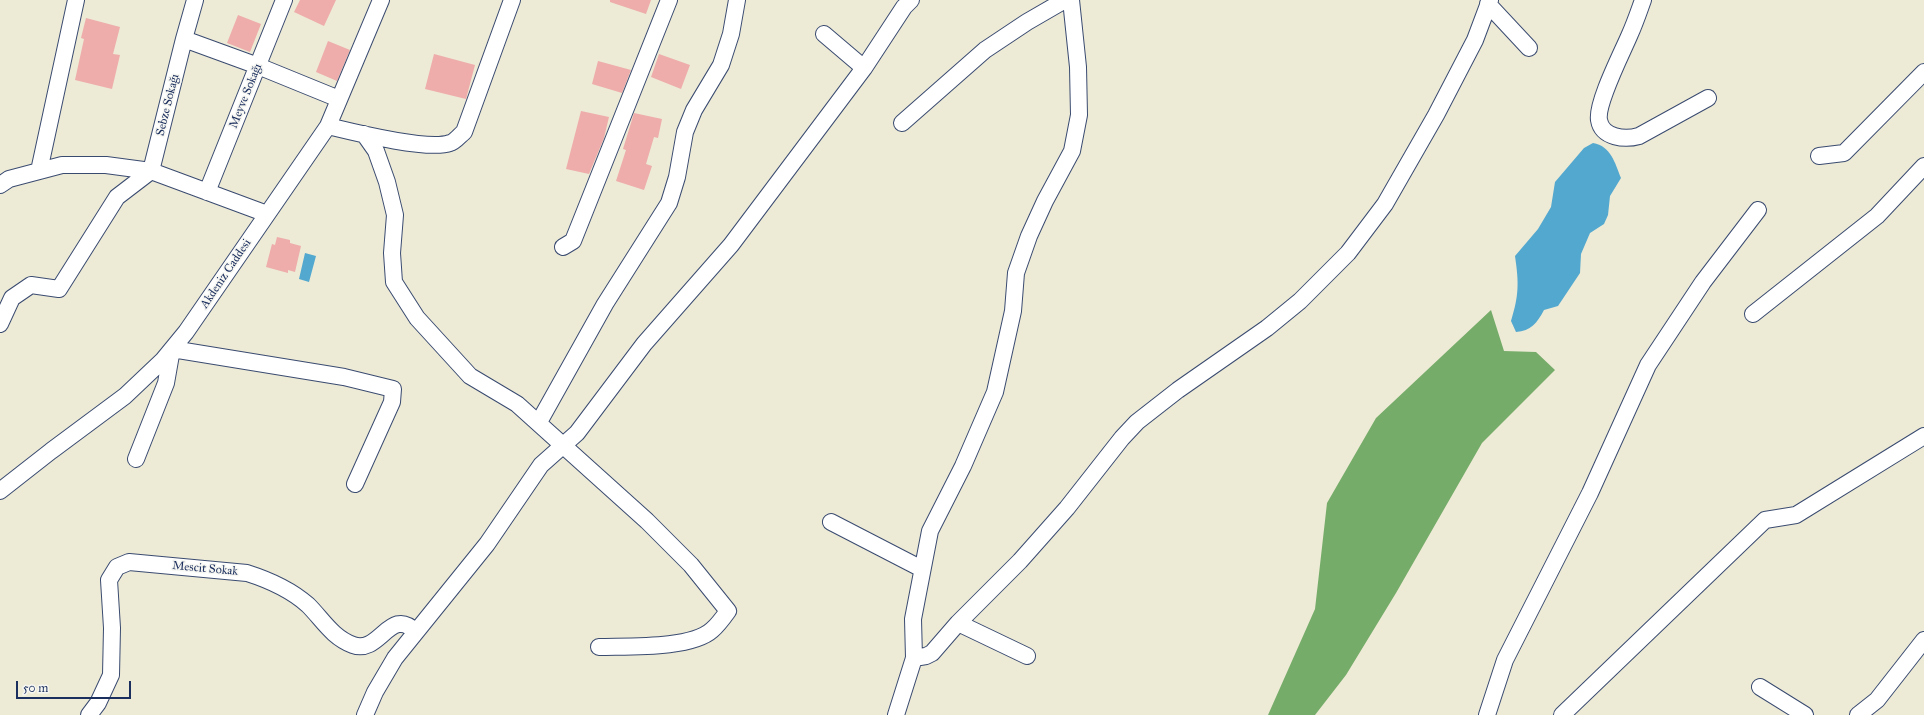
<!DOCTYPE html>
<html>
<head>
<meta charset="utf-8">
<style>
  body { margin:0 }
  #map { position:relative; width:1924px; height:715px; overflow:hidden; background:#edead6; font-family:"IM FELL Great Primer",serif }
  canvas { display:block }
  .scale { position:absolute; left:16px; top:681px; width:115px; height:18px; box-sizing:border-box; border:2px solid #1b2f5e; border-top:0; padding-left:5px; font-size:12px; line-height:14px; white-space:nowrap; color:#1b2f5e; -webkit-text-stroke:3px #f6f6f2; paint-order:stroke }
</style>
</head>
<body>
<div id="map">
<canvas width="1924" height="715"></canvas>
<div class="scale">50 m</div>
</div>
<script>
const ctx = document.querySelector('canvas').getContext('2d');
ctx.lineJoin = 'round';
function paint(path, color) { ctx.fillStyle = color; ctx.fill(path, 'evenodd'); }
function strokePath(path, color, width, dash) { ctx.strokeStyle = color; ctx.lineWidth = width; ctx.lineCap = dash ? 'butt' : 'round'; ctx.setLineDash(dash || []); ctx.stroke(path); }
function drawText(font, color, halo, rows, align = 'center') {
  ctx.font = font + ' "IM FELL Great Primer",serif'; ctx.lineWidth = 3; ctx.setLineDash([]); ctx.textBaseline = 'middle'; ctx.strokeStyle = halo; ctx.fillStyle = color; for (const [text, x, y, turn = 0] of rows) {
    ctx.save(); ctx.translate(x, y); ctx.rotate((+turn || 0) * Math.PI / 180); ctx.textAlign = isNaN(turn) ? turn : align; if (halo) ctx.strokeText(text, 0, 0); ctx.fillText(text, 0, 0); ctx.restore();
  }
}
const forest = new Path2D(`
  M1491,310L1504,351L1536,352L1555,370L1482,443L1396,593L1346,675L1315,715H1268L1315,609L1327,503L1376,418Z`);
const water = new Path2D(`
  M1593,143C1611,146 1615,163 1621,178L1610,196L1608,215L1604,224L1590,233L1581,254L1580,273L1558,306L1544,310C1537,323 1531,331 1516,332L1511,321C1519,295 1519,283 1515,256L1538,229L1551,207L1555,182L1584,148Z
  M305,253L316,256L309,282L299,279Z`);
const building = new Path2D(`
  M300,0H336L324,26L294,12Z
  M610,0H651L646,14L610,2Z
  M238,15L261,24L250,52L227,43Z
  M86,18L120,27L113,54L120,55L112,89L75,80L84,39L81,38Z
  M328,41L350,50L337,81L316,72Z
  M434,54L475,65L466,99L425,89Z
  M659,54L690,65L681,89L651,77Z
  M598,61L631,70L622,93L592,84Z
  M581,111L609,117L604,138L589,174L566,169Z
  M634,113L662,119L658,138L654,137L646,164L652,166L644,190L616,181L626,150L623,149Z
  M277,237L290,240V243L301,246L295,272L288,270V273L266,267L272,244L275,245Z`);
const minor = new Path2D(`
  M195,0L184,39L258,66L339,99
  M1643,0C1639,11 1635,23 1630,34C1623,51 1596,103 1599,120C1602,138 1625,140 1639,136L1708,98
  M1488,4L1529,48
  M824,34L864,68
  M902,123L985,50L1027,22L1065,0
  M328,126C353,132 428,151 450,143C455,142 460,135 464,132L512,0
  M364,134L376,151L387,182L395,215L392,253L394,282L417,318L470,376L517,404L647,521L691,565L728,611C723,618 718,625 712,630C691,649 628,646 599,647
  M1819,156L1844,153L1924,72
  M39,171L76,0
  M0,185L9,179L62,165H106L151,171L267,214
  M207,192L284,0
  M563,247L573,241L669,0
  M1753,314L1877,216L1924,166
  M0,324L12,298L31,285L59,289L117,197L151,171L184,39
  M539,422L605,304L669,203L677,177L685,132L694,110L721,65L731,34L737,0
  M136,459L166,383L172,349L344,377L393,389L392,402L355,484
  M0,491L51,451L125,396L163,360L186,332L328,126L381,0
  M831,522L922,569
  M958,623L1027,656
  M914,658L926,656L932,653L958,623L1020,561L1067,508L1122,438L1137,422L1178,390L1267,328L1300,301L1348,253L1385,204L1436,115L1475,40L1490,0
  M1760,687L1805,715
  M89,715L98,703L111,675L112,628L109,580L117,567L129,562L247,573C269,580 290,589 308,605C323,620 332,637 353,645C380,655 390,605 416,632
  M365,715L375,692L395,658L487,544L541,465L577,433L644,344L731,245L864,68L904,7L911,0
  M896,715L914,658L913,619L930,531L963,466L995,392L1013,311L1016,273L1029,236L1045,201L1072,151L1079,115L1078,67L1071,0
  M1487,715L1505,660L1590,493L1648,365L1703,282L1758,210
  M1562,715L1765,520L1796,515L1924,436
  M1858,715L1877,700L1924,640`);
const streetNames = [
  ["Meyve Sokağı",246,96,-68],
  ["Sebze Sokağı",168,105,-76],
  ["Akdeniz Caddesi",226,274,-56],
  ["Mescit Sokak",205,569,5]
];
paint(forest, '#76ac69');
paint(water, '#53a8cf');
paint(building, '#eeadaa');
strokePath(minor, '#3a4b70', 18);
strokePath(minor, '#fff', 16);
drawText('12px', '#1b2f5e', '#f6f6f2', streetNames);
</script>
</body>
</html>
